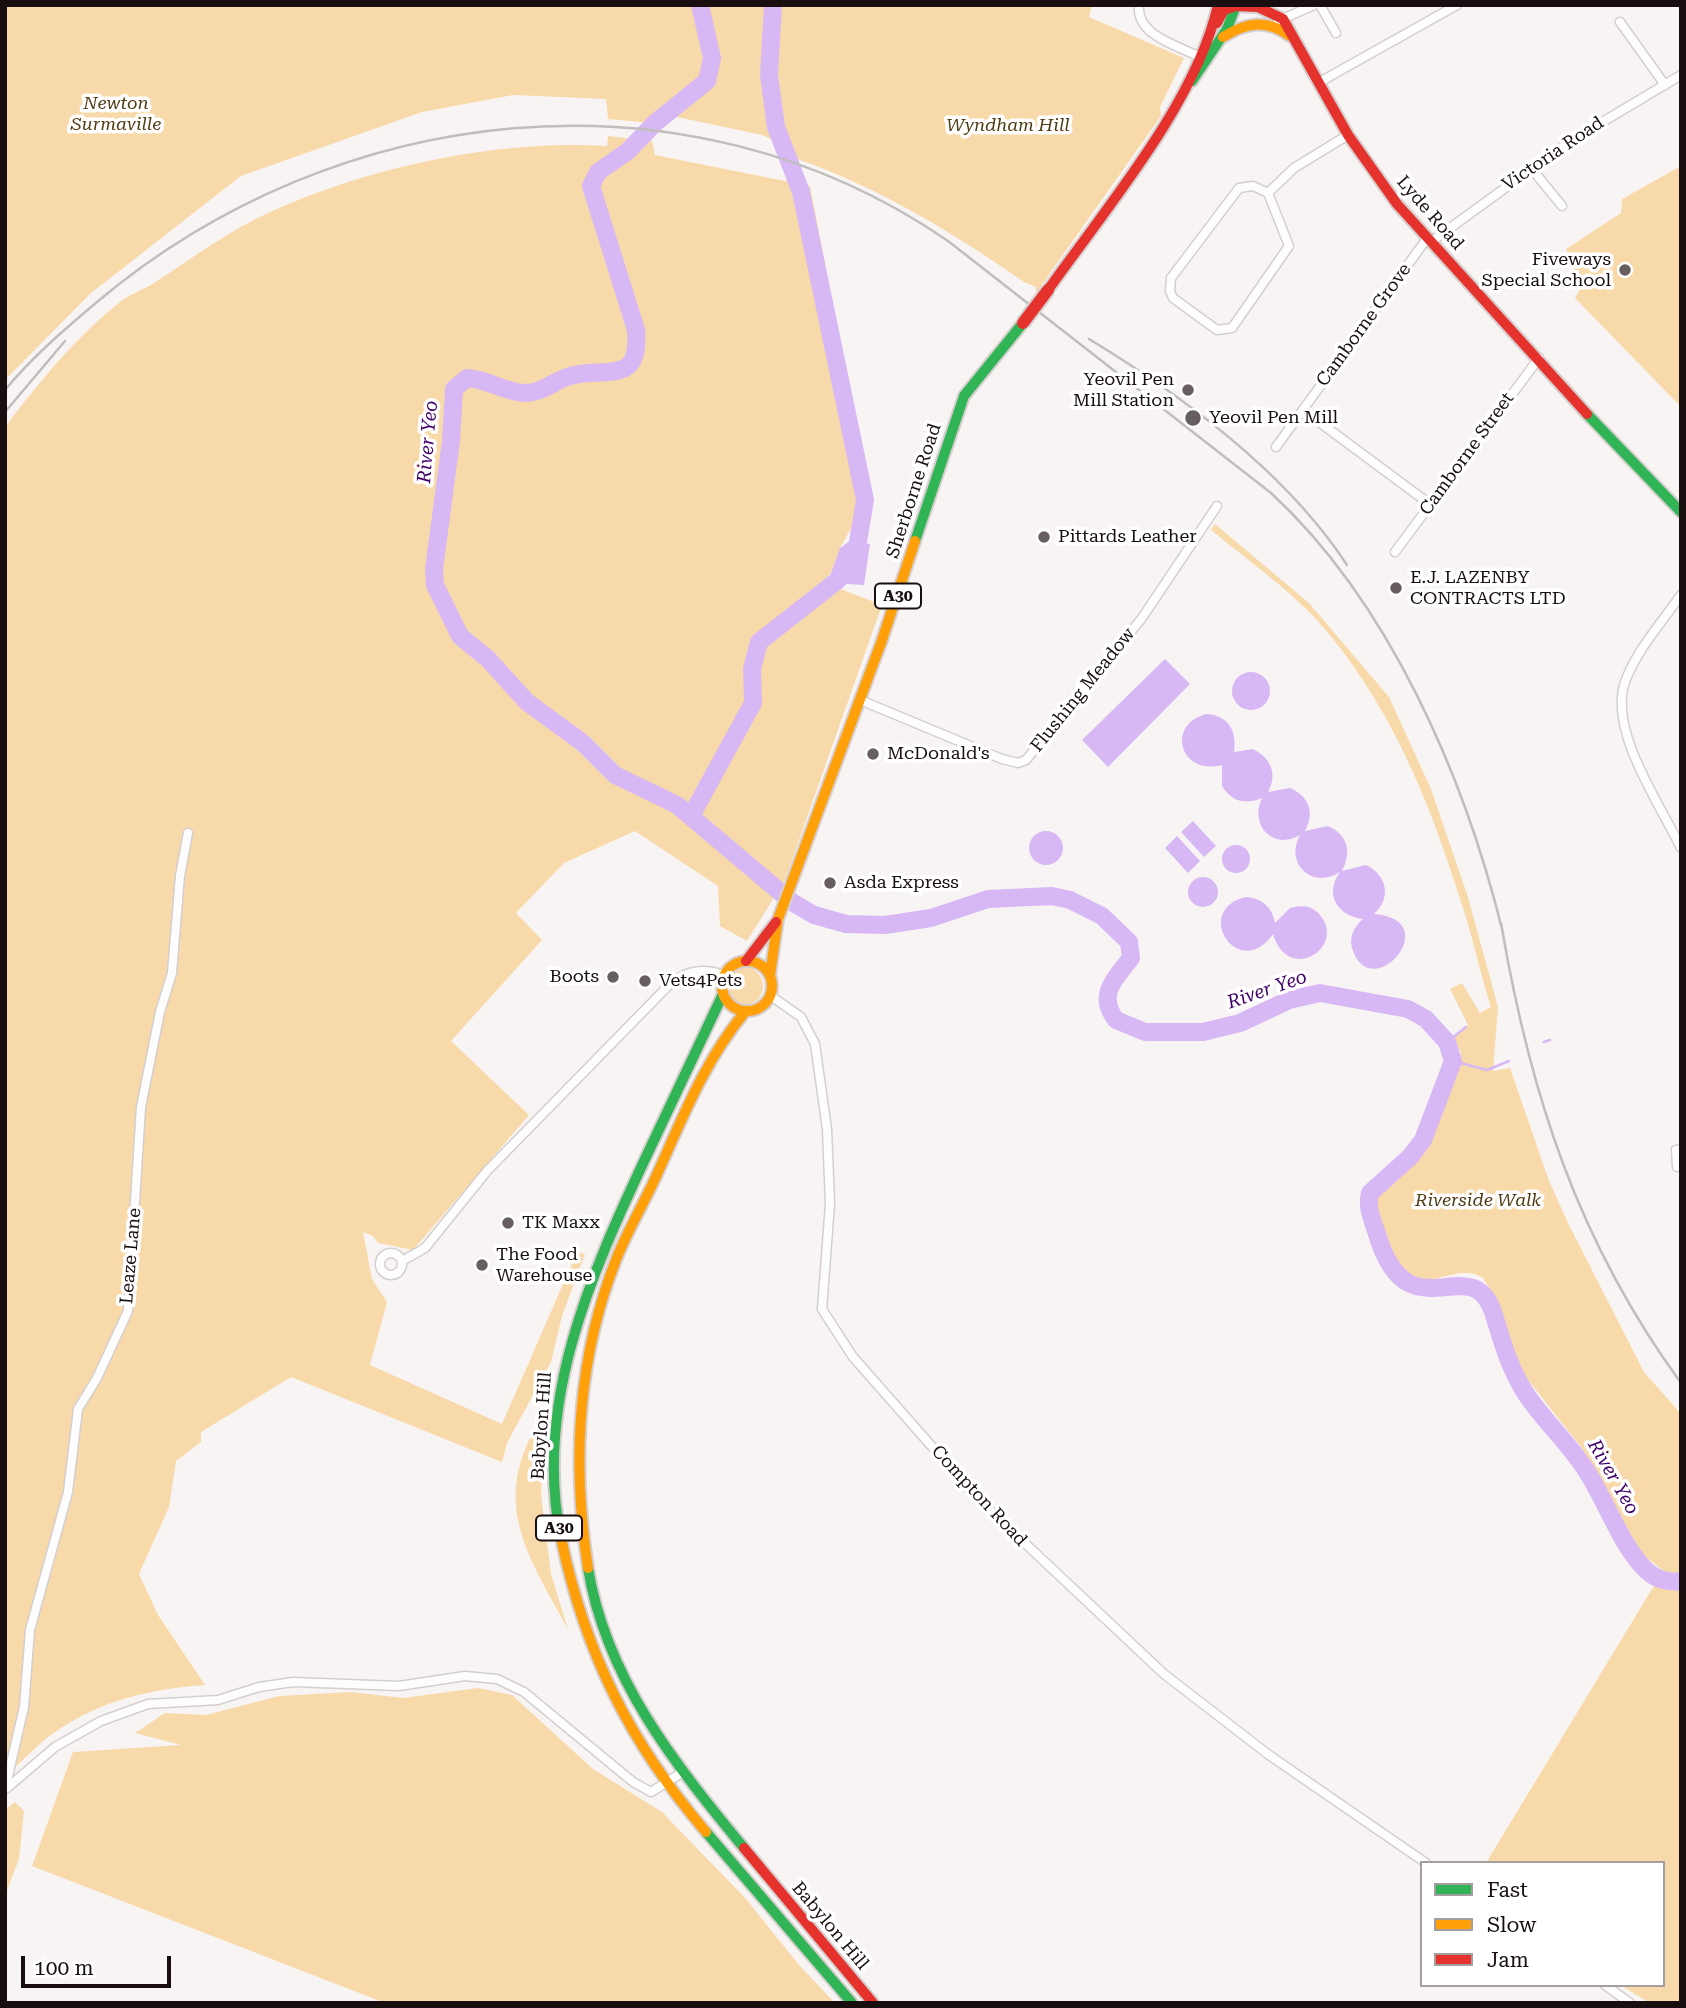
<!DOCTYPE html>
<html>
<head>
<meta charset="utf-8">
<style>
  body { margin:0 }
  #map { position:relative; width:1686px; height:2008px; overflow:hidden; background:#f9f4f4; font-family:"Roboto Serif",serif }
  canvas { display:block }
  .frame { position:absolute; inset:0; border:7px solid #180e0f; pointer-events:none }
  .legend { position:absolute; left:1420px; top:1861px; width:245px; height:126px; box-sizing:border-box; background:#fff; border:2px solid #a39f9f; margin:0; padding:9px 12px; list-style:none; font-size:21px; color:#180e0f }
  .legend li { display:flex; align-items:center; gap:14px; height:35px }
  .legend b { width:35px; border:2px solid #a39f9f }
  .scale { position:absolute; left:21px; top:1956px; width:150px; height:32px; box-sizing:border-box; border:4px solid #180e0f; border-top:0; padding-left:9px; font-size:21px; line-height:24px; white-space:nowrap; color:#180e0f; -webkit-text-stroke:5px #fff; paint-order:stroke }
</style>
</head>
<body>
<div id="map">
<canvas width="1686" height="2008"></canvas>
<div class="frame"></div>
<ul class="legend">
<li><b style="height:9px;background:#30b455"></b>Fast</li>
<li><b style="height:9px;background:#ff9f0a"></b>Slow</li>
<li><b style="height:9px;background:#e5322d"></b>Jam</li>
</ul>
<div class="scale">100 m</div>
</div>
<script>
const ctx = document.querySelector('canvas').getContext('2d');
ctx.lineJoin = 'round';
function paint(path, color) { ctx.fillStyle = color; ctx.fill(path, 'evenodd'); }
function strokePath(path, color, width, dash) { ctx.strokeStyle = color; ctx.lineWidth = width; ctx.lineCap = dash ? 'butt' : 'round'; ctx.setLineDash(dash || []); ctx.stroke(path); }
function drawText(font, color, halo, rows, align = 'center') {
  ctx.font = font + ' "Roboto Serif",serif'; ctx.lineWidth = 7; ctx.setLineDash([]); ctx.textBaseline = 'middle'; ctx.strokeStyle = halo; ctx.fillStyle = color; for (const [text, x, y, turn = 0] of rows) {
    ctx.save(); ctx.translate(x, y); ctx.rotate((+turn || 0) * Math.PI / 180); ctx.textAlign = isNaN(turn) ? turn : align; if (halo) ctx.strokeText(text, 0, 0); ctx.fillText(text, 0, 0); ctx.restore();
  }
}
const green = new Path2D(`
  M5,5H1092L1089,17L1184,58L1160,107L1161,116L1036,293V287L1024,282C952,232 880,188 797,159L792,148L762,135L658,113L651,123L608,119L606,99L513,95L422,112L241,176L91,293L5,380Z
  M608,136L652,141L655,155L810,186L870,494L840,548L831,573L822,582L882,605L785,880L747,941L720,926L718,886L635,831L564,863L516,913L542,940L451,1041L529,1115L413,1250L378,1243L373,1236L363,1232L372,1279L387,1302L370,1365L502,1424L577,1252L585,1254L562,1316L551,1362L507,1443L502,1462L291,1377L201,1432V1442L176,1461L169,1507L139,1574L158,1615L205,1685C151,1689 101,1700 55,1732C37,1744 23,1762 5,1775V427C39,382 76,337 120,302C131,293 146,289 157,281C194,257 230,230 270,212C369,167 498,139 607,146Z
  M1681,166V407L1575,298L1581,287L1566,249L1621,213L1622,199Z
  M1215,524L1309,603L1389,697L1431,789L1468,897L1498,1007L1493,1071L1510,1068L1549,1181L1569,1225L1644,1372L1681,1414V2003H1650L1620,1985H1663V1863H1486L1652,1589L1665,1572L1642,1554L1581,1447L1517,1366L1506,1341L1497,1300L1483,1278C1451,1257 1410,1314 1383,1244C1376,1226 1371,1209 1376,1191L1408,1166L1429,1142L1458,1072L1461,1052L1453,1038L1468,1025L1450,989L1462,983L1480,1013L1491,1007C1480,973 1473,938 1462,905C1430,802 1389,700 1316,619C1285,586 1246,559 1211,530Z
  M725 986a19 19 0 1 1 38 0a19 19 0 1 1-38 0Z
  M546,1410L541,1495L551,1574L568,1629C523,1547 488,1498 546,1410Z
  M478,1688L512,1695L593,1769L662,1812L746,1899L799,1965L835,2003H385L32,1866L73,1752L181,1745L135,1733L165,1713L206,1715L279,1696L351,1692L403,1698Z
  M15,1802L24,1811L19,1859L5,1896V1810Z`);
const water = new Path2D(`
  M851,540L870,544L864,585L847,584L831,573L840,548Z
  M1165,659L1190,684L1108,767L1082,740Z
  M1232 691a19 19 0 1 1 38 0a19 19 0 1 1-38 0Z
  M1207,714C1229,716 1237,731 1234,752L1253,749C1271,758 1278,774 1268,792L1290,788C1309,796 1315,813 1305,831L1328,826C1348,835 1352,852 1342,871L1366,865C1387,875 1392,898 1374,914C1448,920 1370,1008 1352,948C1349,936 1354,927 1363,919C1337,916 1324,894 1340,872C1313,890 1284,864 1300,835C1273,851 1249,825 1262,798C1245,805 1232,802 1222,786V765C1179,776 1166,723 1207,714Z
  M1193,821L1216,846L1204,857L1181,832Z
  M1029 848a17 17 0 1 1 34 0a17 17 0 1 1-34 0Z
  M1177,836L1200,861L1188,873L1165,848Z
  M1222 859a14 14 0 1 1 28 0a14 14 0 1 1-28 0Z
  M1188 892a15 15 0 1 1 30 0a15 15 0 1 1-30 0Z
  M1246,897C1262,898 1272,907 1275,923L1290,908C1301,905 1312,905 1320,915C1347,947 1288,985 1273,934C1239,983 1191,910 1246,897Z`);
const stream = new Path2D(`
  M1447,1042L1466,1027
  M1544,1042L1550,1040
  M1453,1061L1487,1070L1509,1061`);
const river = new Path2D(`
  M700,5L712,58L707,81L655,123L628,151L598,172L591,186L636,330C641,387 605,366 570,376C554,381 542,393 525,393C504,392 487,379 467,378L454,389L451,441L434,569L435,585L460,636L488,659L527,702L583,743L615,775L677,805L792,902L814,915L846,924L885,925L931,918L988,899L1052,896L1070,900L1102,916L1129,942L1131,958C1116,977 1096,995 1116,1020L1145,1032H1203L1240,1023L1289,1000L1320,993L1408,1009L1426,1019L1447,1042L1453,1061L1423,1140L1410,1157L1370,1193C1366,1207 1373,1221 1377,1234C1408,1338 1471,1247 1493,1312C1502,1340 1508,1365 1524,1391C1543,1421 1571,1444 1589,1475C1607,1504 1620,1542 1643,1567C1653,1578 1666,1583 1681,1581
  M691,816L753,703L752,669L759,642L838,580L857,548L865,500L801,192L776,127L769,75L773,5`);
const street = new Path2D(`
  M1139,5C1136,35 1176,45 1198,56
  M1320,5L1336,33
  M1278,21L1314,5
  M1620,22L1665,85
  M1318,83L1457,5
  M1531,168L1562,206
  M1268,193L1253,186L1239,188L1171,278L1170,291L1173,298L1217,330L1232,328L1289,246L1268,193L1294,168L1348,135
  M1431,242L1564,145L1681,75
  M1303,410L1431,505
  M1276,447L1428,237
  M1395,552L1539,358
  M1681,595C1662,622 1636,651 1625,682C1608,730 1660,804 1681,848
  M860,700L1002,759L1018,763L1026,760L1142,618L1217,506
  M771,996L801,1017L815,1044L827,1129L830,1204L822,1309L853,1357L979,1500L1164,1674L1269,1755L1426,1863
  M1677,1167L1676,1150L1681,1149
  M380 1264a11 11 0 1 1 22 0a11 11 0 1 1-22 0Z
  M402,1261L425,1248L487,1171L671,983C688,970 704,968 724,975
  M7,1788L55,1747L101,1721L148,1704L218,1700L259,1687L293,1682L399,1686L465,1676L497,1679L524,1692L633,1782L651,1792L683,1772
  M5,1789L24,1707L30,1630L68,1492L78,1409L97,1378L128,1311L141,1107L160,1012L172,973L180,876L188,833
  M1605,1985L1630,2003`);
const fast = new Path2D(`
  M1192,81L1227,29L1236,5
  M1587,414L1681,512
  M915,541L964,396L1023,323
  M561,1538C533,1404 591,1274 646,1157C672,1103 697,1048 723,994
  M588,1568C606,1679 675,1764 744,1848
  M706,1832L852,2003`);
const slow = new Path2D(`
  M1223,37C1247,22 1267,19 1290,36
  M722 986a25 25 0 1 1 50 0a25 25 0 1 1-50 0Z
  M770,975L778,919L881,643L915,541
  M561,1538C585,1653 630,1743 706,1832
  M588,1568C572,1464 577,1359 616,1260C628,1229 646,1200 659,1170C684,1114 706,1059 745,1012`);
const jam = new Path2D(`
  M1217,23L1224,10L1236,6L1258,7L1283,19L1348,135L1397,204L1587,414
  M1048,290C1106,208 1196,103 1218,5
  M746,961L776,922
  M744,1848L873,2003`);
const rail = new Path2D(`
  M1089,339C1183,396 1287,473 1347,565
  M5,390C32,357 65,329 97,302C336,101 685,60 948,241L1271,493C1390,603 1465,778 1503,933
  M5,412L65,341
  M1501,923C1530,1094 1578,1242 1681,1383`);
const jamBridge = new Path2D(`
  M1023,323L1048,290`);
const markers = [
  [1625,270,7,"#675e5f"],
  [1188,390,7,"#675e5f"],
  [1193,418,9,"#675e5f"],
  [1044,537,7,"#675e5f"],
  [1396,588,7,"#675e5f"],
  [873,754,7,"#675e5f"],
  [830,883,7,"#675e5f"],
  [613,977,7,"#675e5f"],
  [645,981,7,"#675e5f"],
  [508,1223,7,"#675e5f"],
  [482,1265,7,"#675e5f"]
];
const shields = [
  [898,596,46],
  [559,1528,46]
];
const shieldNames = [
  ["A30",898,596],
  ["A30",559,1528]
];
const parkNames = [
  ["Newton",116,104],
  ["Surmaville",116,125],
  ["Wyndham Hill",1008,126],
  ["Riverside Walk",1478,1201]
];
const streetNames = [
  ["Victoria Road",1553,154,-34],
  ["Lyde Road",1430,213,49],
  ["Camborne Grove",1364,325,-54],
  ["Camborne Street",1467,454,-54],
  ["Sherborne Road",914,491,-72],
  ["Flushing Meadow",1083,690,-51],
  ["Leaze Lane",131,1256,-85],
  ["Babylon Hill",542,1426,-86],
  ["Compton Road",979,1496,47],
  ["Babylon Hill",830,1926,50]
];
const poiNames = [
  ["Fiveways",1611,260,"right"],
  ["Special School",1611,281,"right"],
  ["Yeovil Pen",1174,380,"right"],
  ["Mill Station",1174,401,"right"],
  ["Yeovil Pen Mill",1209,418],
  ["Pittards Leather",1058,537],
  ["E.J. LAZENBY",1410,578],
  ["CONTRACTS LTD",1410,599],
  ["McDonald's",887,754],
  ["Asda Express",844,883],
  ["Boots",599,977,"right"],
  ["Vets4Pets",659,981],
  ["TK Maxx",522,1223],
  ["The Food",496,1255],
  ["Warehouse",496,1276]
];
const waterNames = [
  ["River Yeo",428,442,-85],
  ["River Yeo",1267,990,-19],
  ["River Yeo",1613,1477,60]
];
paint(green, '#f8daaa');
paint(water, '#d7b8f5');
strokePath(stream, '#d7b8f5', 2.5);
strokePath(river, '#d7b8f5', 18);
strokePath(street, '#d5cece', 11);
strokePath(fast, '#d5cece', 14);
strokePath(slow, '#d5cece', 14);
strokePath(jam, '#d5cece', 14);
strokePath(street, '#fefdfd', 8);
strokePath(fast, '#30b455', 10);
strokePath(slow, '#ff9f0a', 10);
strokePath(jam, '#e5322d', 10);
strokePath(rail, '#bfbdbd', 2.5);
strokePath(jamBridge, '#d3d0d0', 16, []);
strokePath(jamBridge, '#e5322d', 12);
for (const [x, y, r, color] of markers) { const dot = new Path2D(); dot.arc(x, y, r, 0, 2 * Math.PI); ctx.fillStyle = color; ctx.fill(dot); strokePath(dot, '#fff', 2.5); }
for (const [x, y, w] of shields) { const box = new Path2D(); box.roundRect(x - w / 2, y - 12.5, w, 25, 5); ctx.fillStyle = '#fff'; ctx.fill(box); strokePath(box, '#180e0f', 2); }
drawText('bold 16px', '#180e0f', null, shieldNames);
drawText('italic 18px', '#503b12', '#fff', parkNames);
drawText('18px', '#180e0f', '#fff', streetNames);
drawText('18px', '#180e0f', '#fff', poiNames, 'left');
drawText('italic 19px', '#42006b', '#fff', waterNames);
</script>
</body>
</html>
